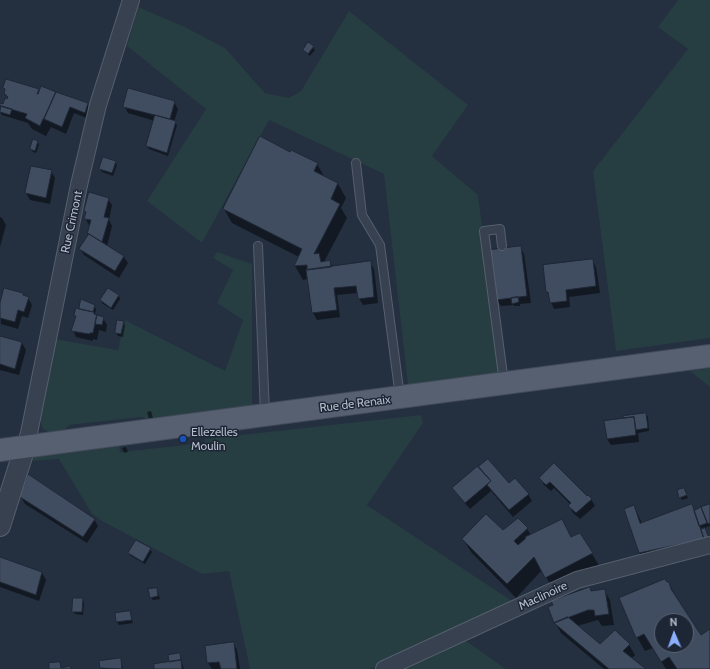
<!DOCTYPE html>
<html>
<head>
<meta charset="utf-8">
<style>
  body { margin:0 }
  #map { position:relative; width:710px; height:669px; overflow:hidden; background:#242f40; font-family:Cabin,sans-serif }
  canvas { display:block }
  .north { position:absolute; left:654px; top:613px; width:40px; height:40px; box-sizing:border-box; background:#1d2635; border:1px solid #5a6271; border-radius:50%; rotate:358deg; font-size:11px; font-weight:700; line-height:16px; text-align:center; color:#b5bccb }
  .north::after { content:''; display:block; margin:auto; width:14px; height:18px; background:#8ab0fb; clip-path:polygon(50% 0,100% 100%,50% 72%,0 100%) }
</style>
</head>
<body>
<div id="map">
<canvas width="710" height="669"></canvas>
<div class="north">N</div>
</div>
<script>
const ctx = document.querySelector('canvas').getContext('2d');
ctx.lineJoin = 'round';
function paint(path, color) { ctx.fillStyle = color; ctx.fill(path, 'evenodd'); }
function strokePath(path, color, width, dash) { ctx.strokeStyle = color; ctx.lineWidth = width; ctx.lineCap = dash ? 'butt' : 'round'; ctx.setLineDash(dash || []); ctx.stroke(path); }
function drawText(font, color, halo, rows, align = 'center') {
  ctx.font = font + ' Cabin,sans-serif'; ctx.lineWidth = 3; ctx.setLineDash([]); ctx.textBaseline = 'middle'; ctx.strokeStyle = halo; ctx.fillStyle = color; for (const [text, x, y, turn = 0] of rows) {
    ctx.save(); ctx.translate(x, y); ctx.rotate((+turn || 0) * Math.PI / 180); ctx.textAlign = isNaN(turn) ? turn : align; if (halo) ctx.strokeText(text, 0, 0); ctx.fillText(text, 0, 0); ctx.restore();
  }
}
const green = new Path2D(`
  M678,0H710V338L616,351L593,171L688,49L658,27Z
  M138,7L185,27L225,48L265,93L289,98L301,91L349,11L468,105L432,156L478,195L501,373L408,385L384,174L269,120L202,243L147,201L206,109L127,46Z
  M217,252L252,264V406L149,420L141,417L69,425L63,431L51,433L43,429L40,420L54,339L118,350L125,320L225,371L243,320L217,303L233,270L213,258Z
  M710,368V387L690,371Z
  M421,415L423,423L367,505L518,605L381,665L369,669H250L229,571L202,574L102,521L92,514L59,459L32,461L34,458L43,454L119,444L120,452L204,443L205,439Z
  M459,636L506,669H387Z`);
const shadow = new Path2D(`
  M313,47L315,50L310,56L304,50Z
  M4,88L38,90L40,93L87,104L91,111L89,119L74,113L66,134L51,127L46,136L32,129L28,123L2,115L0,112L1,107L0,105H4L9,100L5,93V90Z
  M174,102L178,109L174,122L177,125L168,156L149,149L147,146L155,121L128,113L124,106Z
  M38,142L39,145L36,153L33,152L31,149Z
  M290,153L317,164L325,178L338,184L346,198L341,208L347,218L324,262L329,261L333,267L370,262L374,269L378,303L363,305L359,298L358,293L337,295L340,317L317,320L313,313L308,279L303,280L295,266L299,257L232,223L224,209Z
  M115,162L117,165L113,176L102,172L100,169Z
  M51,171L55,178L50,204L30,200L26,193Z
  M108,199L112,205L109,220L112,226L107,246L124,257L128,263L119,278L84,255L80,249L89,235L91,226L89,225L85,218L87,214L85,211Z
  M0,217L2,218L6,225L0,247Z
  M520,247L524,254L531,303L520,304V306H514V305L501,306L497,300Z
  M592,260L596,267L600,293L569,297L570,307L554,309L547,292L544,266Z
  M22,294L24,297L28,298L32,305L28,318L22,316L18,329L1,324L0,307Z
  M119,296L120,299L113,310L103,304L101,300Z
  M94,306L96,309L95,315L103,318L107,325L106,332L99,330L97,340L93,339V341L76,337L73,330L76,317L75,316Z
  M123,322L125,325L123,337L118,336L116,333Z
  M0,337L22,343L26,350L19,375L0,370Z
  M151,411L153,418L149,419L147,412Z
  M646,414L648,417L649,431L638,433L639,442L611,445L607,439L633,418L635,421Z
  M126,447L128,452L124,453L122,448Z
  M488,460L509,484L528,494L532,501L513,517L491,491L470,509L458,495L454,488Z
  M554,465L587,497L591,499L595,506L580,519L573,513L569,506L571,505L554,488L551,491L544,485L541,478Z
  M685,492L688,498L682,500L680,497Z
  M21,497L94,519L98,526L87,543L25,504Z
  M691,505L695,511L701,509L703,512L710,505V526L704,528L710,541L646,564L640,553L625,510L634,507L642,523Z
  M518,519L527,529L531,535L562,520L572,538L580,534L600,567L554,591L542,570L516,598L471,552L463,539L503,532Z
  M150,549L152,552L145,564L131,556L129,553Z
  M0,561L42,573L46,580L39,601L0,587Z
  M668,583L700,637L710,631V669H666L653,648L645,651L637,637ZM662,621H686V645H662Z
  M590,588L592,592L604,590L610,600L614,625L602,626L598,620L577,626L600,646L629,645L635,655L631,659L645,669H604L561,633L555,622Z
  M157,589L160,599L153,600L151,597Z
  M82,599L84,603L83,615L75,614L73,611Z
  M130,612L133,623L119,625L117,622Z
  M233,643L237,650L240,669H212L208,663L206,647Z
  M179,654L184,669H155L170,662Z
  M121,659L123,669H102L100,662Z`);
const building = new Path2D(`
  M308,42L314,46L308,54L303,50Z
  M6,79L39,89L37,94H38L41,86L56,92L44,119H43L40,126L25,118L27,114L0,106V103L3,104L5,98L7,99L8,97L4,93L5,89L3,88Z
  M128,88L175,101L170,119L123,107Z
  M56,92L88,103L85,113L70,107L62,127L44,119Z
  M1,106L12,109L10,115L0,112Z
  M155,115L176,121L167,153L146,146Z
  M260,136L290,152L291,150L318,163L314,171L338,183L331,199L340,204L314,254L319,253L321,262L330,260L331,267L307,270V265L294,266L302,249L223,209Z
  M33,139L38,141L35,151L30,149Z
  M103,157L116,161L112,173L99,169Z
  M31,166L52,170L46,198L25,193Z
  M89,192L109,198L104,217L109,218L102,242L89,234H87L91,220L84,219L86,212L84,211Z
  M89,234L124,256L115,271L79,249Z
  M521,246L527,296L496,300L490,250Z
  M593,259L596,286L566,290L567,301L550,303L548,292H546L543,265Z
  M371,261L374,297L358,299L356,286L334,288L337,310L312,313L306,270Z
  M4,288L23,293V295L29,297L24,312L18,310L15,322L0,318V303Z
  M108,288L119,295L111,308L100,300Z
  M518,297L519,302L512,304L511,298Z
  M81,299L95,305L93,312L79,309Z
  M76,308L94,312V314L97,315L93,333H90L89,334L71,331L76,316H74Z
  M97,315L104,317L102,325L95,324Z
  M117,320L124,321L121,334L115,333Z
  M0,336L22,342L15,369L0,364Z
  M646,413L648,428L636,430L634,417L624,418L623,416Z
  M634,417L636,435L607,439L604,421Z
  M488,459L509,483L515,478L529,494L509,510L487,485L491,481L478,467Z
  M554,463L587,496L588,495L592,499L576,513L568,506L571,503L550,482L546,485L539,478Z
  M478,466L491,481L465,503L452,488Z
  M28,474L95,519L83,537L20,497Z
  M684,488L687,495L679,498L677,490Z
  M692,504L704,539L639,553L624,509L634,505L640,523Z
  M710,504V523L708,524L701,507Z
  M701,507L707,523L699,526L694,511Z
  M486,514L503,530L518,518L528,528L514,541L518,545L526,538L525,537L562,519L571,537L580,533L593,553L545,578L534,557L507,584L462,539Z
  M705,528L709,538L704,539L701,529Z
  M136,540L151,548L143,562L128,553Z
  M0,557L42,572L36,595L0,582Z
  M665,579L667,582H669L671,589L701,635L710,629V669H677L669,657L661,662L644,634L636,638L619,598ZM662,621H686V645H662Z
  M590,587L591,591L605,589L609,614L595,616L594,610H588L554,623L548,607L553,605L551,601Z
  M157,588L158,596L150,598L148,589Z
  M73,598H83L82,612H72Z
  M130,611L132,620L116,622L115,613Z
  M568,617L600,644L615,630L630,644L623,651L646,669H609L554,623Z
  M234,642L237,669H221L219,662L207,663L205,646Z
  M180,653L181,660L169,662L168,655Z
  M121,658L122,669L100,668L99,661Z
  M181,660L182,669H154V664Z
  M60,662L61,668L70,666L71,669H49V663Z`);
const service = new Path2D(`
  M356,163L362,215L380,245L400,397
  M258,246L265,413
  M502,246L500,229L484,231L504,383`);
const minor = new Path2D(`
  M25,447L29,433L79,185L98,105L131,0
  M384,669L577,580L710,545`);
const tertiary = new Path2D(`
  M0,526L25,447`);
const primary = new Path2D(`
  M0,450L710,356`);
const markers = [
  [183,439,4,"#1a4fb4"]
];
const streetNames = [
  ["Rue Crimont",72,222,-78],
  ["Rue de Renaix",355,404,-7],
  ["Maclinoire",543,596,-25]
];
const poiNames = [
  ["Ellezelles",191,432],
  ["Moulin",191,446]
];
paint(green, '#263d41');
paint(shadow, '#0007');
paint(building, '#404c60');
strokePath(building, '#1f2837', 1);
strokePath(service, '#565f6e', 10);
strokePath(minor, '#565f6e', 18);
strokePath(tertiary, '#565f6e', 22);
strokePath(primary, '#424a59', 24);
strokePath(service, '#384150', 8);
strokePath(minor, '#384150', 16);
strokePath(tertiary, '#384150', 20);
strokePath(primary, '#566070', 22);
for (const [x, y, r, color] of markers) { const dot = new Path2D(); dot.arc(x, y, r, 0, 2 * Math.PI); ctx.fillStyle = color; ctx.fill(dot); strokePath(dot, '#1d2635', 1.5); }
drawText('12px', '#b5bccb', '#1d2635', streetNames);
drawText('12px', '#b5bccb', '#1d2635', poiNames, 'left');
</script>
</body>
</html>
